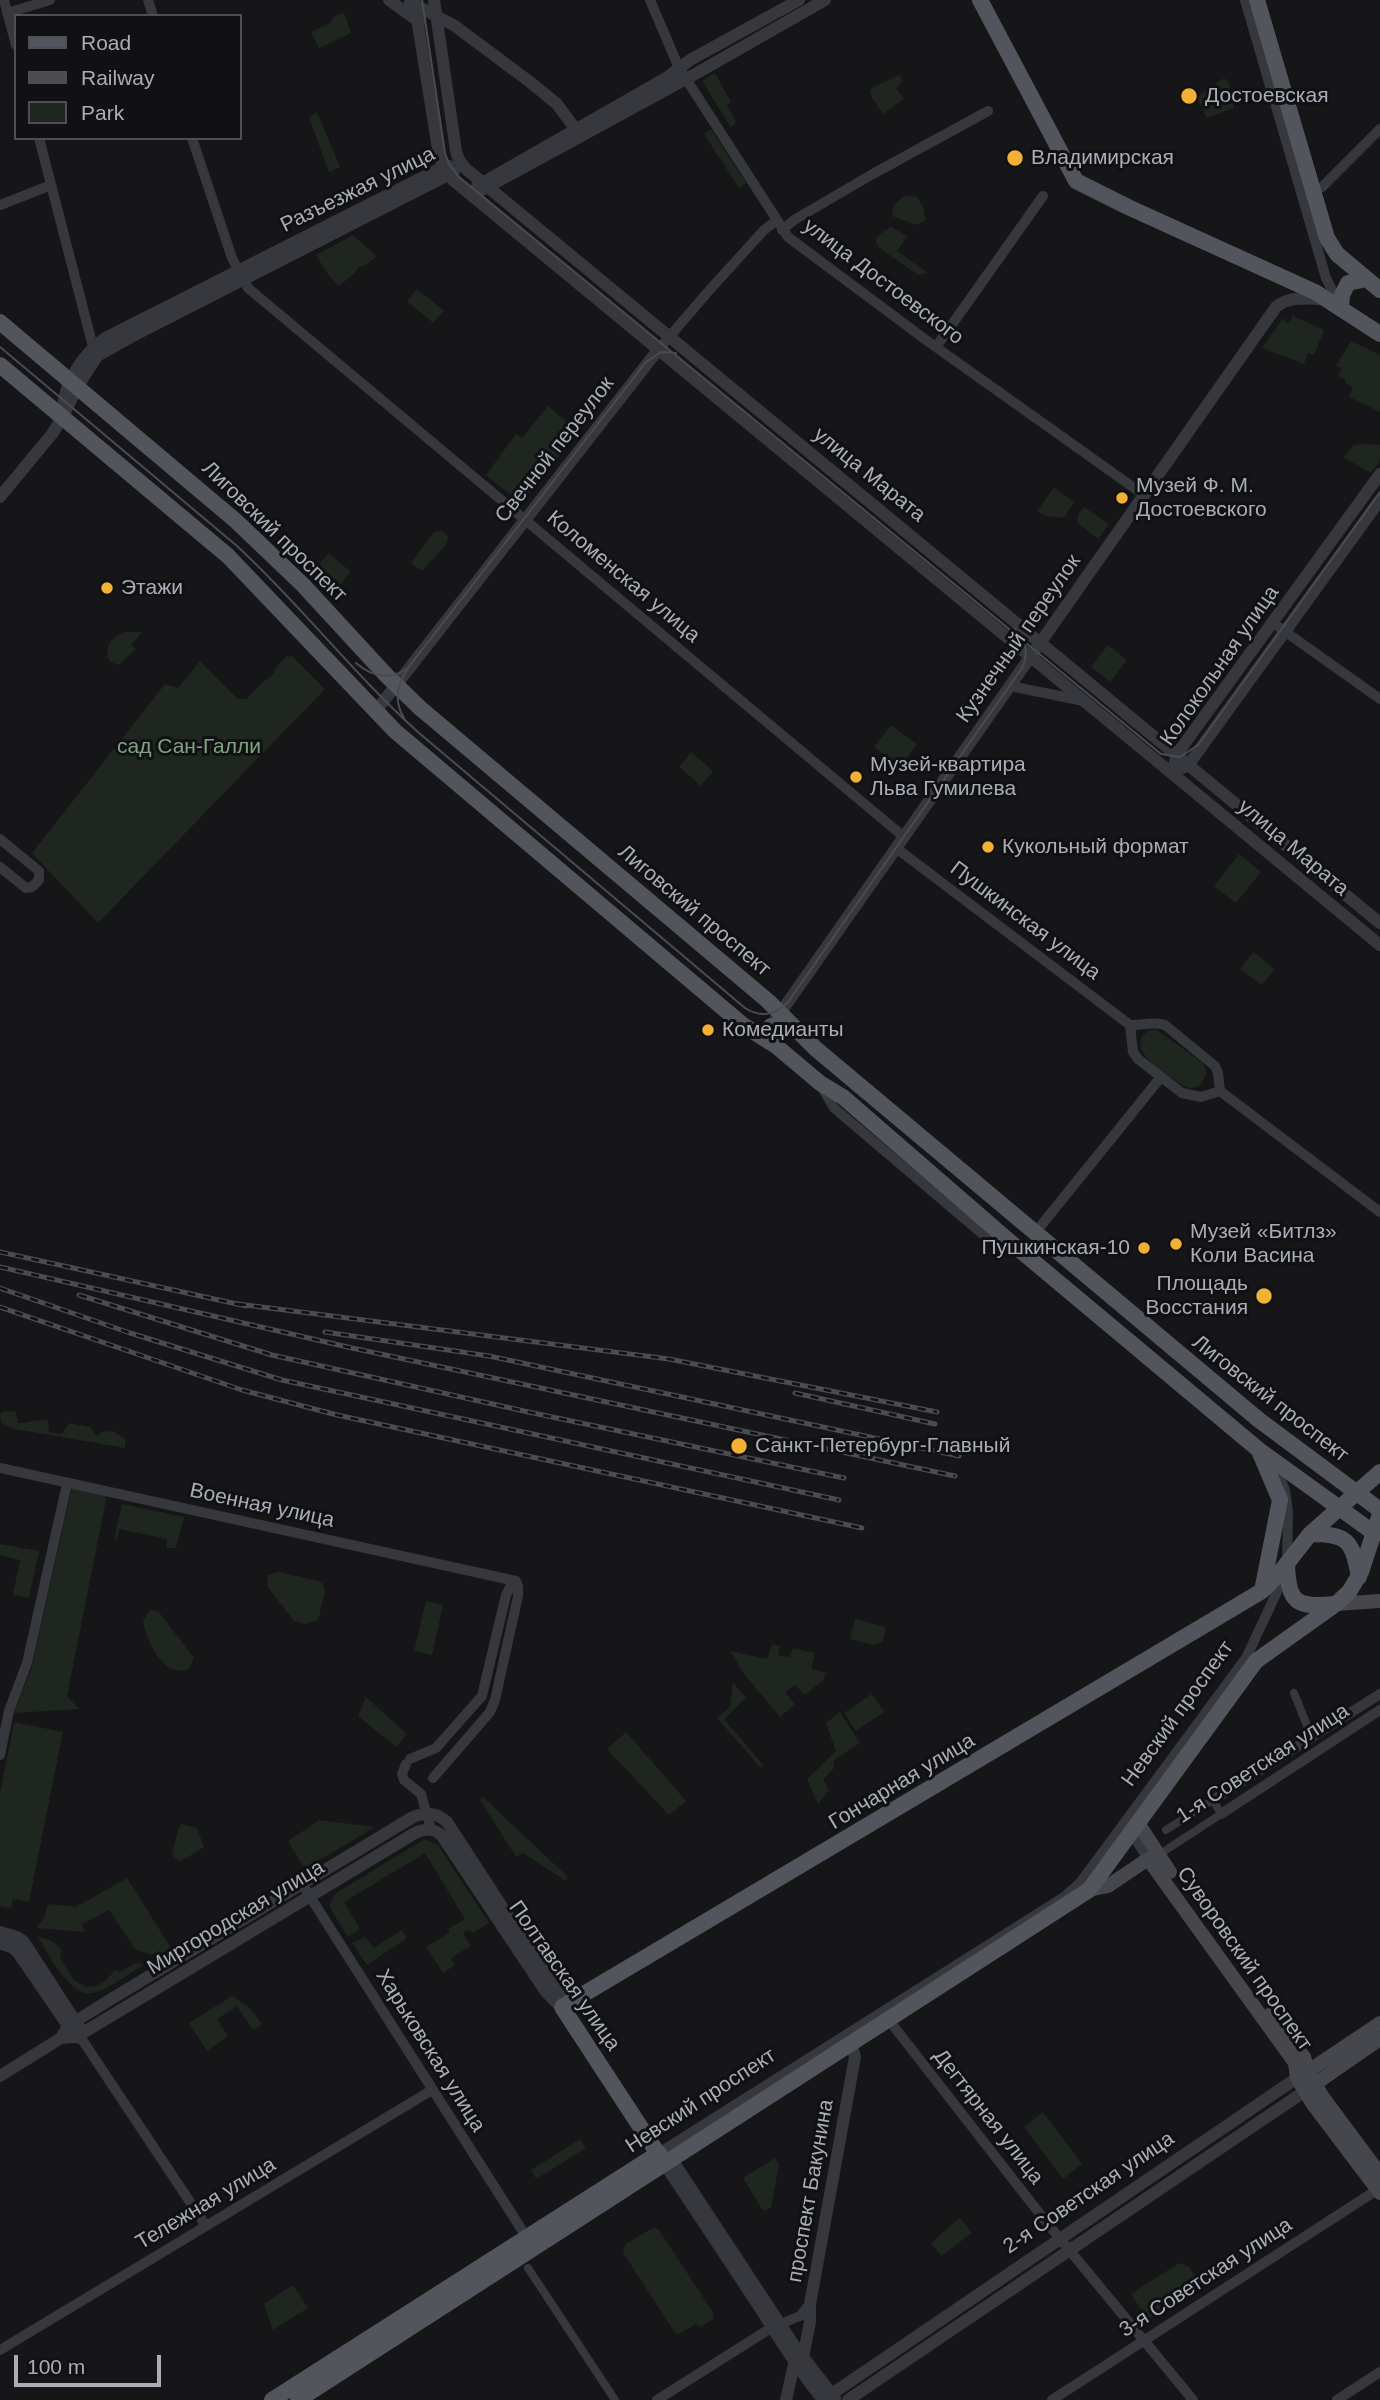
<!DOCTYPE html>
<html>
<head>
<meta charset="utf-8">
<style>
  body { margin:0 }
  #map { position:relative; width:1380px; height:2400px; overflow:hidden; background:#161618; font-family:Helvetica,sans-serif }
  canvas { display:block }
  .legend { position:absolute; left:14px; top:14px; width:228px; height:126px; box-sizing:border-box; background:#111113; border:2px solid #4d4f55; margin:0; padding:9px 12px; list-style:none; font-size:21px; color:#a8adb8 }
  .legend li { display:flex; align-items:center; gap:14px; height:35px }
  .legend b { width:35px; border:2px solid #4d4f55 }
  .scale { position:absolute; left:14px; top:2355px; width:147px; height:32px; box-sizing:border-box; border:4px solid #a8adb8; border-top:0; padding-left:9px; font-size:21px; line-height:24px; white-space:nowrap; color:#a8adb8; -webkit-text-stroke:5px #111113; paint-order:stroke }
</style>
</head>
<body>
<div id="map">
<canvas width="1380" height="2400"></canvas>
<ul class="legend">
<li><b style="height:9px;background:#53555c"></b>Road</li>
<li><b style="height:9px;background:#4a4c52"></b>Railway</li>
<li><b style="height:19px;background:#1e261f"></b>Park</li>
</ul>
<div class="scale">100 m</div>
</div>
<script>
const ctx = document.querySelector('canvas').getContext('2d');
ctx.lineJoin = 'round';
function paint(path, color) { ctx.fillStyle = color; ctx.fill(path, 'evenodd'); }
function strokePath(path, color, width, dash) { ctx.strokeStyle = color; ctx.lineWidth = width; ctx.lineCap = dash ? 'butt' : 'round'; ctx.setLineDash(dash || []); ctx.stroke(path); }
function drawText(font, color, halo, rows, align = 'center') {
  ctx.font = font + ' Helvetica,sans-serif'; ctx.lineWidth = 6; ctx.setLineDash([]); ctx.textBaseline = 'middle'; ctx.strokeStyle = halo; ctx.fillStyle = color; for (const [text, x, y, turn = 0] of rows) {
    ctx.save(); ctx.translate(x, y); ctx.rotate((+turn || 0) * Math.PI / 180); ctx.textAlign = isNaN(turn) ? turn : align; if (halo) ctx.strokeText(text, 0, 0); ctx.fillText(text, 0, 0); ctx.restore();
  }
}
const green = new Path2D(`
  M344,13L351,33L319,48L311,32L330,23L334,16Z
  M715,73L731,102L727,105L736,122L731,128L702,81Z
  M899,75L903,82L896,88L904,99L883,114L872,98L870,91L872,88Z
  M1224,78L1229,83L1234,108L1207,118L1197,97Z
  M317,112L340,167L330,172L328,170L309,117Z
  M711,129L746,183L739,188L704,134Z
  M905,195L917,197L925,210L923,213L927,219L917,225L892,216L894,205Z
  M891,227L907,236L897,251L928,273L918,275L878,247C872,236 883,232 891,227Z
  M353,235L377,256L364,266L358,267L355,273L339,286L329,276L316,255Z
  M417,289L444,311L433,323L407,301Z
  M1291,315L1324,330L1314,355L1308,353L1304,364L1262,348L1283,318L1287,323L1292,319Z
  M1351,341L1380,355V412L1349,397L1353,387L1345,383L1346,380L1338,376L1342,368L1336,366Z
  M548,406L573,427L576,425L581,429L521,503L486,475L516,434L522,438Z
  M1367,444L1380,445V461L1371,473L1343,457L1354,445Z
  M1054,487L1074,502L1064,518L1046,516L1037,511Z
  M1084,507L1109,524L1098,539L1077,522L1078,514Z
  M441,531L447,534L448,539L445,546L422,571L411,563L434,532Z
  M329,553L351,572L334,592L313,571Z
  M124,632H142L131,645L136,649L119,665L110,662C103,648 111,637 124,632Z
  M1108,645L1127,660L1110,682L1091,667Z
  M291,655L325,689L98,923L32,853L165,684L178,688L200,661L238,699H246L262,683L274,674L275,668L287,656L289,657Z
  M891,725L917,744L900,767L874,747Z
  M691,752L713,771L701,786L679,767Z
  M1239,854L1261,872L1236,903L1214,886Z
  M1253,952L1275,969L1262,985L1240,969Z
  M1157,1030L1204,1064L1207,1073L1200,1086L1190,1088L1184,1086C1171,1077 1131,1054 1142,1037C1145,1031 1151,1030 1157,1030Z
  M15,1410L18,1423C29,1423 37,1419 48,1420L49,1432L62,1434L69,1423L90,1427L97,1436L102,1432L113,1431L125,1439V1448L15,1429L1,1423L0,1414L5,1411L11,1412Z
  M72,1488L107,1495L67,1696L79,1709L14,1713L31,1670Z
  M122,1504L184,1517L176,1548H167V1539L119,1529L117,1539L114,1540Z
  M0,1544L39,1551L29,1598L13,1595L20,1560L0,1555Z
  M278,1572L319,1581L323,1584L325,1593L318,1620L305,1624L294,1621L267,1586L268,1575Z
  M426,1601L443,1605L432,1655L414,1651Z
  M150,1610L158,1611L194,1658L189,1669C163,1679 147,1641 143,1621Z
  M855,1619L886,1627L883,1641L875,1645L850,1639Z
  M772,1644L780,1646L778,1655L790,1657L793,1648L815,1653L811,1669L826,1673L823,1680L805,1695L795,1685L785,1692L795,1704L780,1717L744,1674L730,1651L767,1659Z
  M733,1683L746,1698L724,1719L763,1765L761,1768L717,1718L730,1707Z
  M872,1694L884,1712L856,1731L844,1713Z
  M366,1697L407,1734L396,1747L358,1716Z
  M840,1712L860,1743L834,1760V1768L823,1779L829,1790L818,1804L807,1779L836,1751L826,1723Z
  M14,1722L63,1732L29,1902L13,1899L11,1908L0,1906V1793Z
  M626,1732L686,1801L669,1815L607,1749Z
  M483,1797L568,1877L566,1881L523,1853L516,1857L480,1800Z
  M319,1820L375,1827L308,1867L303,1866L288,1841Z
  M182,1824L197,1828L204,1847L180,1862L172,1855L178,1829Z
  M425,1839L438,1845L489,1923L473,1933L469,1930L463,1933L471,1946L451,1958L455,1965L443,1973L426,1947L450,1932L448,1929L465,1919L425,1853L344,1902L360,1929L348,1937L329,1906L336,1893Z
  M127,1878L171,1948L157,1956L136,1950L109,1910L82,1924L85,1932L36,1928L44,1918L48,1904L76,1907Z
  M402,1930L407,1938L367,1965L352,1943L365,1937L374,1948Z
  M38,1937C50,1939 55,1941 62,1951L60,1958L74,1980L86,1987C99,1987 108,1981 114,1970L120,1972L136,1963L145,1964C131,1972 107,1991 92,1993C70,1998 48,1953 38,1937Z
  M232,1996L248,2006L262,2024L253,2030L237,2006L217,2019L228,2036L207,2051L189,2023Z
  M1043,2112L1082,2164L1063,2179L1024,2127Z
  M580,2139L586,2148L536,2179L531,2170Z
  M775,2158L779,2164L771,2208L763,2211L743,2178Z
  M960,2218L972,2233L941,2256L931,2243Z
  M654,2227L659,2230L714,2314L713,2319L701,2327L696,2324L679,2334L675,2333L624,2254L623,2250L626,2244Z
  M1179,2263L1189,2267L1202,2285L1148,2320L1131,2294Z
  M293,2285L308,2308L273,2330L264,2304Z`);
const pedestrian = new Path2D(`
  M1294,1693L1312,1738
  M1166,1850L1221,1814L1213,1800L1166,1830
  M528,2268L615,2400`);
const minor = new Path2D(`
  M4,0L16,45
  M148,0L153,16
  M650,0L679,68L788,237L926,340L1144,495
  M1245,0L1326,278L1339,304
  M7,13L50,0
  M39,138L93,347
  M192,138L232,258L248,288L904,837
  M1313,190L1322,187L1380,129
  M0,205L51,185
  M782,230L794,220L871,175L988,111
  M936,347L1043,196
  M658,350L706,294L764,230L776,221
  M1273,623L1380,699
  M1010,686L1084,701
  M0,839L39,871V880L32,887L26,888L0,867
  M896,848L1130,1025C1142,1026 1153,1021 1165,1025L1215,1066L1218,1073L1220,1091L1380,1212
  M1130,1025L1133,1052L1138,1059L1182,1093L1201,1097L1220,1091
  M821,1086L834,1108L986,1237L1007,1241
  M1035,1233L1161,1077
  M0,1468L516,1581
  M0,1755L9,1711L27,1663L67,1484
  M410,1759L436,1748L482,1696L506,1595L511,1585L516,1581L518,1586V1596L495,1700L490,1712L433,1778
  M406,1764L402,1774L404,1780L421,1794L431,1829
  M1213,1800L1380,1694
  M1221,1814L1380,1710
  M1131,1828V1832L1148,1859
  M302,1884L527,2238
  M888,2019L1047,2223L1193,2400
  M76,2037L83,2041L206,2226
  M659,2153L1064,1897L1080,1883L1246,1658L1276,1594L1287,1563L1288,1512L1285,1490L1273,1462
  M668,2156L672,2158L803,2357
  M0,2350L432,2090
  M657,2400L771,2328L800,2316L810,2304
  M1052,2400L1380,2188
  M1337,2400L1380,2372`);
const tertiary = new Path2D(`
  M389,0L418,21H420
  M414,0L439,155L443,167L453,180L1380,945
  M434,0L456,151L459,160L466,169L1380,923
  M410,2L455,26L530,82L557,104L579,134
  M477,186L666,78L690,60L799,0
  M482,190L697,73L825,0
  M63,407C65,380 84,354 105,338L443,167L449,166
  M0,497L52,434L62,418L78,386L97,356L131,337L454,172
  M375,712L658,350
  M1175,762L1177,754L1380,474
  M1182,768L1189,764L1380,500
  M776,1019L1276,307C1290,295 1309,299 1326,299
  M0,1932L17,1937L24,1942L79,2027
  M0,1943L13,1948L19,1954L71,2030
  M61,2038L76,2037L415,1833C426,1828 434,1828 442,1836L546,1992L559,2005
  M0,2076L61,2038L68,2026L108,2001L413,1817C426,1812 436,1812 447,1822L566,2005
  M664,2163L762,2311C781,2342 800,2371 823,2400
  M803,2357L810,2322V2304L855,2057L851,2043
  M803,2357L835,2398
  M786,2400L794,2364
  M823,2400L1297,2078
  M848,2400L1311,2087`);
const secondary = new Path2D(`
  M1336,1604L1380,1601
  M1138,1823L1170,1872
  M1089,1890L1108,1886L1148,1859L1295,2063L1297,2078L1312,2103L1380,2193
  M1271,2014L1304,2057L1308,2071L1322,2096L1380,2174
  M1301,2076L1380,2023
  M1315,2084L1380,2039`);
const primary = new Path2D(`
  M980,0L1076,181L1128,207L1315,292L1380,334
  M1257,0L1327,238L1337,254L1380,290
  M1341,308L1342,295L1348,283L1366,279
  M0,322L236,521L303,585L387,676L420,708L768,1001L816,1049L1259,1420L1380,1510
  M0,365L228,556L395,731L743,1025L776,1046L820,1083L843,1097L1009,1241L1259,1450L1374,1533
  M776,1046L771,1026L795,1030
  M1260,1453L1280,1500L1262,1591
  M1310,1534C1348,1534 1352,1540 1359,1577
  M1287,1563C1288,1603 1296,1608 1334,1604
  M664,2163L562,2007L1262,1591L1278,1575L1310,1534L1380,1472
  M272,2400L659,2153
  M298,2400L1089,1890L1256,1661L1336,1604L1349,1592L1361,1572L1380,1514`);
const tram = new Path2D(`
  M422,0L445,153L449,164L459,177L1161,754L1180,757L1198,745L1380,492
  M0,347L237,546C301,605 354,675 419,733L745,1008C760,1018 776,1015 788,1002L1022,668C1029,653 1026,641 1015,629
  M356,663C372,677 389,680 407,669L646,362L661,352L676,353
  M404,718C393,700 397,683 409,667`);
const rail = new Path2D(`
  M0,1252L246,1306
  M0,1267L352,1348L955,1476
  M0,1288L130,1333L282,1380L839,1500
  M79,1295L272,1355L533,1413L844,1478
  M238,1304L669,1359L937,1412
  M0,1307L242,1390L337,1415L862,1528
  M325,1332L489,1356L959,1456
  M795,1393L935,1424`);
const markers = [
  [1189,96,9,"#f2b134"],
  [1015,158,9,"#f2b134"],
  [1122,498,7,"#f2b134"],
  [107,588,7,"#f2b134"],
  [856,777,7,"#f2b134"],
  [988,847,7,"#f2b134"],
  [708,1030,7,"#f2b134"],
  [1176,1244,7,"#f2b134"],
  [1144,1248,7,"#f2b134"],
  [1264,1296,9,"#f2b134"],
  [739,1446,9,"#f2b134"]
];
const poiNames = [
  ["Достоевская",1205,96],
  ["Владимирская",1031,158],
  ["Музей Ф. М.",1136,486],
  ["Достоевского",1136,510],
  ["Этажи",121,588],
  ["Музей-квартира",870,765],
  ["Льва Гумилева",870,789],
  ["Кукольный формат",1002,847],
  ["Комедианты",722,1030],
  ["Музей «Битлз»",1190,1232],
  ["Коли Васина",1190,1256],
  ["Пушкинская-10",1130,1248,"right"],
  ["Площадь",1248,1284,"right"],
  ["Восстания",1248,1308,"right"],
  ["Санкт-Петербург-Главный",755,1446]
];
const streetNames = [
  ["Разъезжая улица",358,190,-26],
  ["улица Достоевского",883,282,37],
  ["Свечной переулок",555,450,-52],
  ["улица Марата",869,475,39],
  ["Лиговский проспект",274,532,44],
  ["Коломенская улица",623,577,40],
  ["Кузнечный переулок",1019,639,-55],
  ["Колокольная улица",1220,666,-55],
  ["улица Марата",1293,848,40],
  ["Лиговский проспект",694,911,40],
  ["Пушкинская улица",1025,921,37],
  ["Лиговский проспект",1270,1399,38],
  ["Военная улица",262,1506,12],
  ["Невский проспект",1178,1714,-54],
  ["1-я Советская улица",1263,1764,-33],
  ["Гончарная улица",902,1782,-31],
  ["Миргородская улица",236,1918,-31],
  ["Суворовский проспект",1244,1959,55],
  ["Полтавская улица",564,1976,55],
  ["Харьковская улица",430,2051,58],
  ["Невский проспект",701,2101,-33],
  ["Дегтярная улица",988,2117,52],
  ["проспект Бакунина",811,2191,-80],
  ["2-я Советская улица",1089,2193,-34],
  ["Тележная улица",206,2204,-31],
  ["3-я Советская улица",1206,2278,-33]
];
const parkNames = [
  ["сад Сан-Галли",189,747]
];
paint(green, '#1e261f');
strokePath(pedestrian, '#37383d', 8);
strokePath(minor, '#37383d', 10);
strokePath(tertiary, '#37383d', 12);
strokePath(secondary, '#45474d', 14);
strokePath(primary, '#53555c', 16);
strokePath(tram, '#4a4c52', 2);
strokePath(rail, '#4a4c52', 5);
strokePath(rail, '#111113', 2.5, [8]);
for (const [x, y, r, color] of markers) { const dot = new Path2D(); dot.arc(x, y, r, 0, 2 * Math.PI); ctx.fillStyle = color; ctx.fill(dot); strokePath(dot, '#111113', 2.5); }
drawText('21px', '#a8adb8', '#111113', poiNames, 'left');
drawText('21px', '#a8adb8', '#111113', streetNames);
drawText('21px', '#7fa381', '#111113', parkNames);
</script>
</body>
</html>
